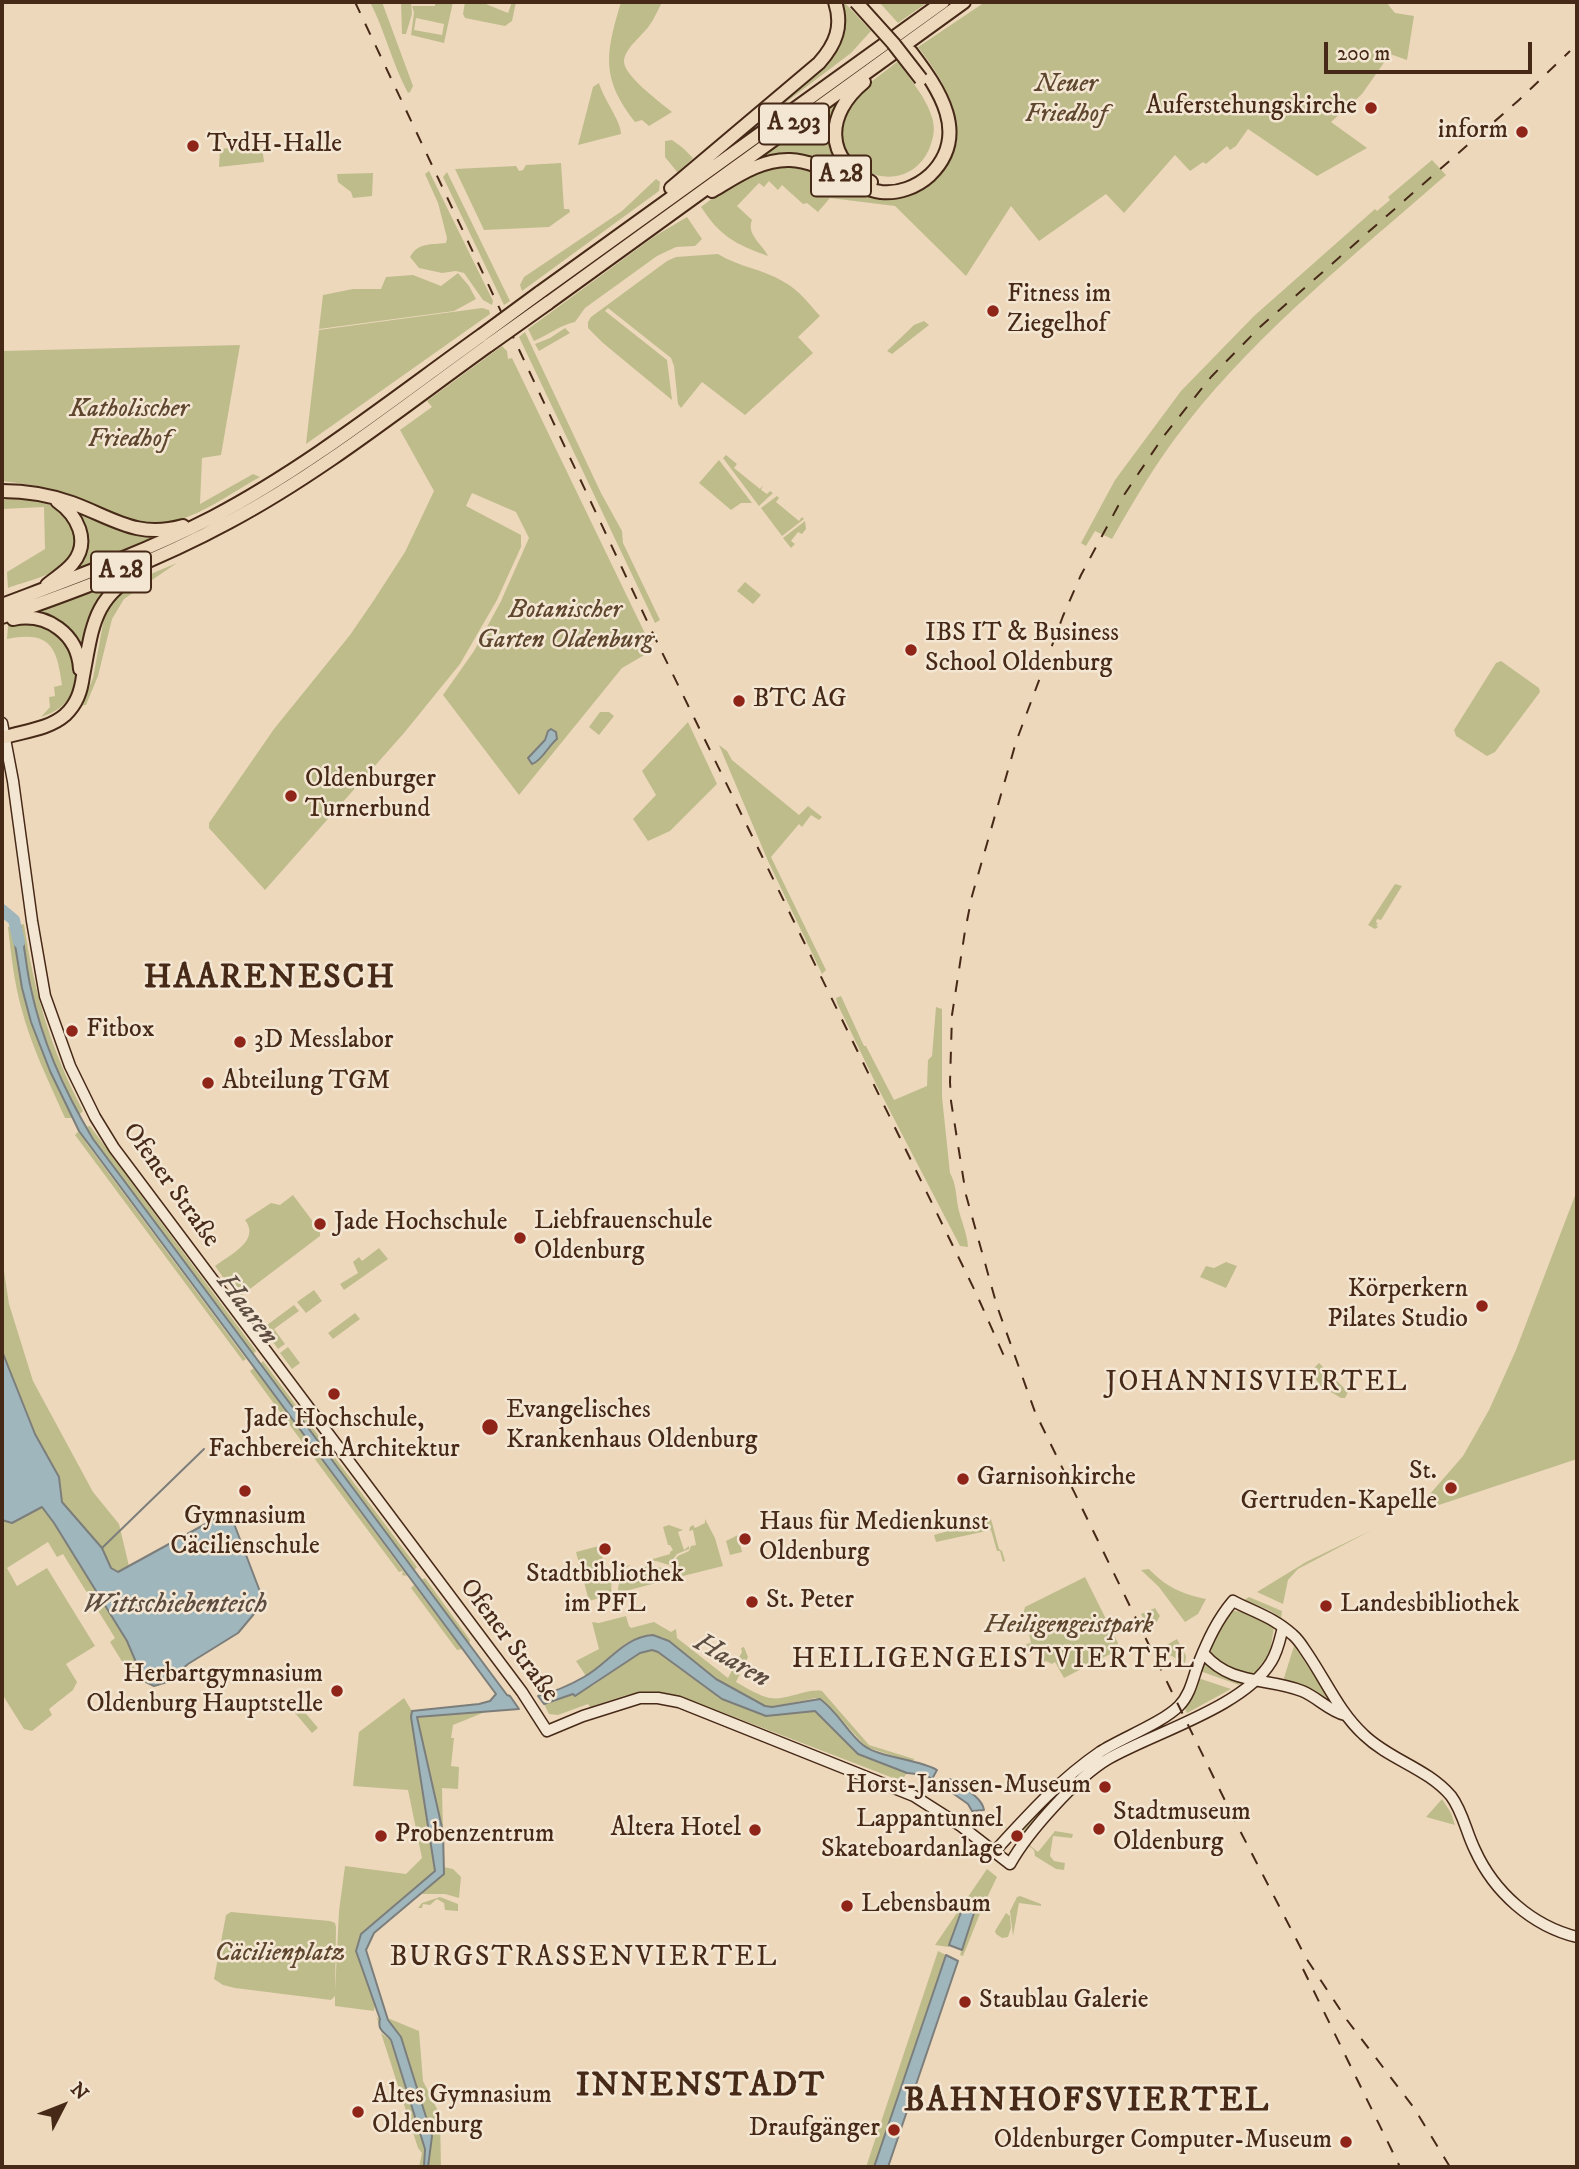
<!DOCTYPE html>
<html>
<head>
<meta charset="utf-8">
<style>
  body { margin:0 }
  #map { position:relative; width:1579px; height:2169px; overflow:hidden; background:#edd8bc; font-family:"IM FELL DW Pica",serif }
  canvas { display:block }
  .frame { position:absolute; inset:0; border:4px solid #472917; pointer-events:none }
  .north { position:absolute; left:28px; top:2071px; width:70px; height:70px; -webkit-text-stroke:5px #f3e6d3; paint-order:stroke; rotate:48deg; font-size:19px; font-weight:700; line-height:28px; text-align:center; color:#472917 }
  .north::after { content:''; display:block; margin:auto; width:24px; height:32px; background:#472917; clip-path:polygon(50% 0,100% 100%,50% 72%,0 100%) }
  .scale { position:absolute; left:1324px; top:42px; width:208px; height:32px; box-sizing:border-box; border:4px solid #472917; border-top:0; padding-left:9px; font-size:21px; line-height:24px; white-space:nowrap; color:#472917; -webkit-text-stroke:5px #f3e6d3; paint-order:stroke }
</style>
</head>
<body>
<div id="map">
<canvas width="1579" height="2169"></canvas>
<div class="frame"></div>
<div class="north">N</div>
<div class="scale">200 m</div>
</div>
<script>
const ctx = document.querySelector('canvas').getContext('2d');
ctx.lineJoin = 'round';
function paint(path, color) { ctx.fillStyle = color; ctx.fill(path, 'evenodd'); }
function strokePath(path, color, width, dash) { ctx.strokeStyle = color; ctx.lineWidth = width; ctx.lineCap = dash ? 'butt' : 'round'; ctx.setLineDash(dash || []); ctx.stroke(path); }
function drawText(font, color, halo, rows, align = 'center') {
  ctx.font = font + ' "IM FELL DW Pica",serif'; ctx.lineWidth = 5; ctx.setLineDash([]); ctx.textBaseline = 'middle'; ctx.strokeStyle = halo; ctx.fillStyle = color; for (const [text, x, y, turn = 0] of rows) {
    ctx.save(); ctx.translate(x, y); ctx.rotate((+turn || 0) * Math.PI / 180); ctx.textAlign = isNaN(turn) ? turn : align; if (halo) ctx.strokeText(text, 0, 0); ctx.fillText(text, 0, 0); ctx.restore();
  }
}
const green = new Path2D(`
  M370,2H382L413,86L410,92L408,93C392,63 385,31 370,2Z
  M401,2H411L412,14L406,34H402Z
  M435,2H453L444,43L411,35L414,13L412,6H435ZM416,18L444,24L442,35L414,30Z
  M465,2H481L508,13L512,2H516L512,21L505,26L465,18L463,14Z
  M621,2H662C658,10 654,19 649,26C642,36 625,48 624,61C623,75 661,103 672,112L649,126L642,120L635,122C600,77 606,53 621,2Z
  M841,2H844L871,31L851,53L719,153L836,51C849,25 841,26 841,2Z
  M879,2H928L898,23Z
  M985,2H1386L1395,13L1414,16L1407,60L1390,54L1362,94L1331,122L1367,148L1317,176L1248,129L1236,146L1230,150L1227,146L1206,164L1203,162L1190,171L1175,155L1124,213L1106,194L1039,241L1011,206L966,276L895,206L830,198L818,212L807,203L803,204L782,185L778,190L769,181L764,187L759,183L737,206L752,220C746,234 762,244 768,256C735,244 721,237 701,207C725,189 755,167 786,165C809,164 826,179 846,186C855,189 868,187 878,187C891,188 907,191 920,188C936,186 949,163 953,149C964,111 940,76 918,47Z
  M898,61C910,80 928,99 933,121C935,132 933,138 930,147C907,204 824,171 845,114C853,92 880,76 898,61Z
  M599,83C604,100 621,121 621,134L578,145L593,87Z
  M840,100L831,130L859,179L824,162H759L758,160Z
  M672,140L683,148L693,158L678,173L665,157V141Z
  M248,146L262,147L264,162L219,167L220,149Z
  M1432,160L1446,175C1356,254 1261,329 1187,423C1158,459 1135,499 1112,539L1095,531L1086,546L1081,543L1115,480L1181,391L1254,316L1375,209L1377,211L1390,200L1388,197Z
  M561,163L564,209H569L570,212L549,227L484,230L455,169L516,166L519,171L523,170L526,165Z
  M429,171L493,301L492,305L483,300L464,273L456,271L442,273L419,268L410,257C418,242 431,245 446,243L447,238L438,203L425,174Z
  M447,172L510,301L504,305L443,177Z
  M373,173L372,196L353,198L351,192L338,182L337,174Z
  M656,179L660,182L659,191L522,291L520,285L524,277L622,211Z
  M687,217L702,239L695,246L676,247L657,256L585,308L575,322C560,325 548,335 534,341L528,329L655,236Z
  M718,254C739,267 763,269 784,282C799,290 809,304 820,316L798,337L813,353L745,415L702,382L681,408L678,404L674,366L671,358L608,308L605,311L667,360L672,400L603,343L588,328V322L591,317L667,261L676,257Z
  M458,273L469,286L476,299L454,311L319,329L323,295L353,289H381L386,277L413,275L441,286Z
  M482,308L489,310L490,314L306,444L319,330Z
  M924,321L929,325L892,354L887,351L914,325Z
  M565,328L570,333L539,351L535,344L550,338Z
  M525,332L601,493L622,531L623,543L660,620L655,623L519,337Z
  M240,345L221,455L202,458L200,504L253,474L260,477C231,493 201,516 168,523C131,532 85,500 50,489C34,485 18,483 2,481V351Z
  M502,346L507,351L508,359L512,358L653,650L622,668L519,795L443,695L474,651L501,601L529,538L516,512L472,493L466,506L521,535V547L497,600L460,664L404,733L265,890L209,828V823L274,729L350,635L374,600L405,552L434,491L400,430L432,407L427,401Z
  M726,455L737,464L734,468L760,489L763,485L761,490L767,494L770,491L773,493L759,506L723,458Z
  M719,460L752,503H741L731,510L699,483Z
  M777,496L779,498L776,502L799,521L802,517L804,519L782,536L761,508Z
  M11,498C38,500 78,506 74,541C74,550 70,559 63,565C52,576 23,582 8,588L7,572L45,549L44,507L2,509L3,500Z
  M65,503L161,535L70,572L81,554Z
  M805,521L806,529L802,534L798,532L791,541L795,544L791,548L783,538Z
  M177,563L124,599L112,619L98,676L86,705H82L93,678L104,618L118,595L153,573Z
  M120,579L85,655L77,645L30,613Z
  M745,582L761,595L753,604L737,591Z
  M22,623C81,627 98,701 41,717L50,707L49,697L55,696L54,687L62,685C57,648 51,630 7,639L8,626Z
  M1501,661L1539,688L1540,692L1495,752L1487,756L1456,736L1454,730L1496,663Z
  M600,712H609L614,716L599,735L589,727Z
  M688,722L717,784L670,831L648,841L633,819L656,795L642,771Z
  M719,745L727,751L732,760L799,815L808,806L822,817L819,820L811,815L802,827L799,824L771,857L826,970L822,974L768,861Z
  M1395,884L1402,886L1381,920L1377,919L1376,922L1378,924L1376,925L1378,927L1375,929L1368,925Z
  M24,924C34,992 51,1050 83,1111L79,1115C59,1074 41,1033 31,989C26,968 25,946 20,925Z
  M12,926L26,1005L41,1049L72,1118H65C49,1082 31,1046 21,1007C14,981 11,954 8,927Z
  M841,996L864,1046H866L894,1100L927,1086L928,1060L932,1056L936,1007L942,1009V1097L950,1173C956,1183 956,1196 958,1207C961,1221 967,1232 968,1247L960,1246L877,1086L837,1003L836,998Z
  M90,1126L256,1351L253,1354L93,1139L86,1127Z
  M79,1131L87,1144L246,1359L243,1361L75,1135Z
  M1576,1193L1577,1459L1427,1509L1423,1502L1463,1456L1489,1410L1516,1350Z
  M293,1195L320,1231V1236L238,1298L215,1266C229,1255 261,1241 245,1220L271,1203L280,1205Z
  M379,1248L388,1259L344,1290L340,1284L358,1273L353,1262L359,1257L362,1261Z
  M2,1258L9,1304L33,1381L93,1492L119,1524L129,1566L118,1572L111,1568L102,1548L62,1502L59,1477L35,1434L16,1391L2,1351Z
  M1226,1262L1237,1266L1226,1288L1200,1277L1206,1266L1214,1268Z
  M314,1290L322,1301L306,1313L297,1302Z
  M294,1305L299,1311L274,1329L285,1344L278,1349L263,1328Z
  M355,1313L360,1319L333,1339L328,1333Z
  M288,1347L300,1363L292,1369L280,1353Z
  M263,1361L321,1439L318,1442L260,1364Z
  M1319,1363L1348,1392L1345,1398H1341L1319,1385L1312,1370Z
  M254,1368L313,1448L308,1450L250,1371Z
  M327,1447L417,1567L414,1571L323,1449Z
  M318,1455L407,1576L402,1575L403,1571L399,1572L314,1458Z
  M42,1507L54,1523L127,1641L137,1666L129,1670L134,1681L110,1642L115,1638L63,1554L57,1557L48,1542L7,1568L17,1586L47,1568L95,1646L66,1664L77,1682L73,1690L49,1709L52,1715L32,1731L24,1729L2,1694V1520L13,1523Z
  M705,1519L715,1538L723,1566L679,1577L670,1566L678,1556L689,1551L691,1546L696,1545L693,1530L689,1531L690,1527L693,1525L695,1528L705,1523Z
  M991,1519L999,1549L1002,1551L1005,1561L1003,1562L1000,1551H997L991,1530L936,1542L934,1535Z
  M669,1525L683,1530L678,1532L684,1550L689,1546V1549L677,1554L669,1565L656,1561H646L670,1554V1552L673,1550L670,1545H668L663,1527Z
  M1372,1530L1298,1569L1288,1580L1283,1604L1257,1592L1306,1562Z
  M738,1535L742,1552L730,1555L726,1541Z
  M599,1546L604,1562L601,1563V1569H605L606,1571L631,1565C618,1571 607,1582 613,1594L589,1601L576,1552Z
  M648,1566L663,1568L671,1579L618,1593C618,1572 631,1571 648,1566Z
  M1149,1569C1166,1587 1182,1594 1206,1599L1198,1614L1185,1622L1159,1587L1141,1570Z
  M1085,1577L1118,1643L1116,1651L1064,1678L1055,1662L1052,1664L1046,1661L1042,1663L1035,1649L1029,1651L1026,1644L1031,1643L1027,1624L1020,1625L1025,1607Z
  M425,1578L470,1640L469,1644L421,1580Z
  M414,1585L462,1649L457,1650L411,1588Z
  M1249,1597L1282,1611L1281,1618L1269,1610L1244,1600Z
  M1155,1608L1160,1616L1150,1633L1141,1614Z
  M1233,1611C1247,1610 1263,1619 1274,1627L1270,1653L1255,1673C1239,1675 1221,1666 1211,1653C1212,1638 1221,1621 1233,1611Z
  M626,1616L629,1626L631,1628L654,1622L671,1632L676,1629L677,1638L728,1678L742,1652L741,1648L744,1647L748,1657L736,1682C745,1687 756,1694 766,1697C785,1703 804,1688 822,1691L869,1745L914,1759L913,1762L866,1747L831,1708L816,1698L772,1707L765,1706L716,1679L662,1637L634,1639L626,1643L586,1676L576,1661L599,1649L592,1622L599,1623Z
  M1177,1639L1186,1656L1185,1663L1162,1651L1163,1647Z
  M1294,1646L1333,1703V1704L1309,1689L1283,1681Z
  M652,1650L663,1655L677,1667L722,1699L762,1715L815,1711L861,1756L907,1773L901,1781L677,1695L676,1697C638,1687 625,1696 590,1707L588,1704L558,1715L549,1714L544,1704L592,1686L640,1653Z
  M1203,1662L1220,1675L1240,1684L1239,1685L1200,1671Z
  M1198,1678L1231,1689L1187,1713L1184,1707Z
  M404,1698L412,1711L411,1717L435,1871L362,1934L375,2005L374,2011L377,2018L390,2019L419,2031L423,2081L440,2115L441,2167H428L432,2136L408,2061L380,2020L379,2024L374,2011L335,2006V1996L331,2000L235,1988L223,1985L214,1979L226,1915L231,1912L330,1921L335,1923L336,1927L335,1992L339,1911L345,1866L406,1874L422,1858L408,1790L353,1786L359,1732Z
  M297,1703L318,1728L312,1733L290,1707Z
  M484,1710L485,1712L453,1725L451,1738H454L451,1766L459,1767L458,1789L442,1788L443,1832L417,1716Z
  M1081,1772L1083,1774L1022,1839L1038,1852L1055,1831L1073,1834L1072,1838L1053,1836L1050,1856L1054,1861L1065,1863L1064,1870L1056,1869L1035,1856L1034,1850L1021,1840L1017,1844L1012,1841L1016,1836L998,1822L1017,1835L1061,1790Z
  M1442,1799L1451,1813L1455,1825L1426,1817Z
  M444,1867L453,1869L461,1877L459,1898L445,1894H421L444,1874Z
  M987,1869L997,1877L983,1906L963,1956L960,1955L973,1917L964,1904L949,1947L935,1945Z
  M1020,1896L1041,1904V1906L1019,1903L1013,1936L1010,1911L1017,1897Z
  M440,1897L458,1904V1911L445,1910L444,1903L437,1899L430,1905L423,1904L422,1908H418L422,1903Z
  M1006,1913L1010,1916L1011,1928L1008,1937L1002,1938L996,1934L995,1931Z
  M938,1951L946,1955L874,2167H866Z
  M381,2033L390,2040L425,2149L424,2167H419L422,2153L418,2148Z`);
const water = new Path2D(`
  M551,729L556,732L557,739C548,746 542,761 532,764L528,758L545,740L548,731Z
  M20,925C25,946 26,968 31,989C42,1041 66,1094 93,1139L507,1695L510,1696L519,1709L417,1717L443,1832L444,1874L374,1933L366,1950L388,2020L401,2037L432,2136L428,2167H424L425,2149L391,2040C385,2032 377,2031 380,2019L356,1951L361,1934L435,1871L411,1717L412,1711L479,1704L490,1701L496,1694L79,1131L50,1071L31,1022L22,988L12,926Z
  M2,1351L35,1434L59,1477L62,1502L102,1548L111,1568L118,1572L220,1516L233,1521L264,1602L238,1633L188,1664L167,1682L154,1686L144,1681L127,1641L54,1523L42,1507L12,1523L2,1520Z
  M653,1635L669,1641L716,1679L765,1706L772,1707L820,1699C838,1712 847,1732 863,1745C879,1758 919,1759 937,1770L932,1779L926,1775L907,1773L858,1754L815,1711L766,1716L722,1699L658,1652L652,1650L640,1653L575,1696L573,1694L544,1704L538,1696C554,1692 570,1685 584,1677C609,1663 623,1637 653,1635Z
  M950,1779C961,1787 982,1796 984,1810L972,1811L968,1804L944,1787Z
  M964,1904H975V1910L962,1950L949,1945Z
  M946,1955L958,1961L888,2167H874Z`);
const stream = new Path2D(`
  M102,1548L204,1449`);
const river = new Path2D(`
  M2,910L14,920L19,942`);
const secondary = new Path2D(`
  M2,723L13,781L32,921L45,996L70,1066L95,1117L114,1148L522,1692L547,1731L583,1716L640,1698H658L679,1702L914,1796L961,1826L1010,1864C1028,1832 1076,1778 1108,1759C1153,1733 1244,1707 1271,1662C1278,1651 1280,1639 1283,1627
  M1204,1654C1232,1686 1266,1677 1302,1691C1317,1697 1329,1711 1345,1715
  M994,1852C1027,1816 1059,1780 1100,1752C1122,1738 1162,1723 1179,1706C1191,1694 1193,1677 1199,1662C1208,1640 1217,1620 1233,1601C1254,1612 1275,1618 1293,1635C1300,1641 1304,1649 1309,1656C1327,1683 1340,1713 1364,1735C1390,1760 1427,1768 1451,1796C1463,1812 1466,1832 1475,1850C1494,1892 1532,1926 1577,1937`);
const highway = new Path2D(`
  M864,82C825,114 824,159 871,182
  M671,188L819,63C836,44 843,26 835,2
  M712,191C736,177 761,159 790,160C823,161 849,187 881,192C898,194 917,187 930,175C971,135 939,89 911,52
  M539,293L943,2
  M548,303L964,2
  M2,491C26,491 50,495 72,503C113,518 137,539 183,526
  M47,585C55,578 66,572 73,563C91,541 77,515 57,501
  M2,605C73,578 145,552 213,517C308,467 394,398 482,335
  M2,617C79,590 157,561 229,522C321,473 404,406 489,345
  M13,619C47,612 78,634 80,669
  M5,737C25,731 49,729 65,715C77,704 81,691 83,676C93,624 93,597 144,569`);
const rail = new Path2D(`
  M355,2L656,640L976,1293L1008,1365
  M1303,1969L1400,2167
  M1450,2167L1414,2108L1347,2020L1306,1958L1236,1823L1035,1412L997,1306L966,1195L951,1101L950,1082L952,1015L965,931L972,896L1016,742L1063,616L1081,575L1124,495L1163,437L1211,377L1260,327L1519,100L1570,51`);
const highwayBridge = new Path2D(`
  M856,2L893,43L921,79
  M482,335L539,293
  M489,345L548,303`);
const markers = [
  [1371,108,7,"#8f2418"],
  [1522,132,7,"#8f2418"],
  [193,146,7,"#8f2418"],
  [993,311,7,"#8f2418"],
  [911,650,7,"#8f2418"],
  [739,701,7,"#8f2418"],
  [291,796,7,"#8f2418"],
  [72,1031,7,"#8f2418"],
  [240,1042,7,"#8f2418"],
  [208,1083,7,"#8f2418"],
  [320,1224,7,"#8f2418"],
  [520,1238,7,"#8f2418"],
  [1482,1306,7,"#8f2418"],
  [334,1394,7,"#8f2418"],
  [490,1427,9,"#8f2418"],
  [963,1479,7,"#8f2418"],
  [1451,1488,7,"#8f2418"],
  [245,1491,7,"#8f2418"],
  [745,1539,7,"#8f2418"],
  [605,1549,7,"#8f2418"],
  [752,1602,7,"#8f2418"],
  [1326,1606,7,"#8f2418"],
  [337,1691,7,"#8f2418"],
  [1105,1787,7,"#8f2418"],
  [1099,1829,7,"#8f2418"],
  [755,1830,7,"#8f2418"],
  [381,1836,7,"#8f2418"],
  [1017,1836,7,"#8f2418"],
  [847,1906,7,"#8f2418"],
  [965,2002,7,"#8f2418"],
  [358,2112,7,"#8f2418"],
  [894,2130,7,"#8f2418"],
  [1346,2142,7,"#8f2418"]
];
const shields = [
  [794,124,70],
  [841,176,60],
  [121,572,60]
];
const shieldNames = [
  ["A 293",794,124],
  ["A 28",841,176],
  ["A 28",121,572]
];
const parkNames = [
  ["Neuer",1066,86],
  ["Friedhof",1066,116],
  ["Katholischer",129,411],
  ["Friedhof",129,441],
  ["Botanischer",565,612],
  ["Garten Oldenburg",565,642],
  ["Heiligengeistpark",1069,1627],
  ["Cäcilienplatz",280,1955]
];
const poiNames = [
  ["Auferstehungskirche",1357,108,"right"],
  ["inform",1508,132,"right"],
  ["TvdH-Halle",207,146],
  ["Fitness im",1007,296],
  ["Ziegelhof",1007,326],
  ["IBS IT & Business",925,635],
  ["School Oldenburg",925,665],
  ["BTC AG",753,701],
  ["Oldenburger",305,781],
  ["Turnerbund",305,811],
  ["Fitbox",86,1031],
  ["3D Messlabor",254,1042],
  ["Abteilung TGM",222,1083],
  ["Liebfrauenschule",534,1223],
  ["Oldenburg",534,1253],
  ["Jade Hochschule",334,1224],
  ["Körperkern",1468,1291,"right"],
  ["Pilates Studio",1468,1321,"right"],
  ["Evangelisches",506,1412],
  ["Krankenhaus Oldenburg",506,1442],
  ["Jade Hochschule,",334,1421,"center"],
  ["Fachbereich Architektur",334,1451,"center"],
  ["St.",1437,1473,"right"],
  ["Gertruden-Kapelle",1437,1503,"right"],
  ["Garnisonkirche",977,1479],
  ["Gymnasium",245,1518,"center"],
  ["Cäcilienschule",245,1548,"center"],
  ["Haus für Medienkunst",759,1524],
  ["Oldenburg",759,1554],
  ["Stadtbibliothek",605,1576,"center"],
  ["im PFL",605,1606,"center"],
  ["St. Peter",766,1602],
  ["Landesbibliothek",1340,1606],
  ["Herbartgymnasium",323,1676,"right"],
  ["Oldenburg Hauptstelle",323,1706,"right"],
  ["Horst-Janssen-Museum",1091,1787,"right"],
  ["Stadtmuseum",1113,1814],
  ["Oldenburg",1113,1844],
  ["Lappantunnel",1003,1821,"right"],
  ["Skateboardanlage",1003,1851,"right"],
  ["Altera Hotel",741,1830,"right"],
  ["Probenzentrum",395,1836],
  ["Lebensbaum",861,1906],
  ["Staublau Galerie",979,2002],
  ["Altes Gymnasium",372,2097],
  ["Oldenburg",372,2127],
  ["Draufgänger",880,2130,"right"],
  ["Oldenburger Computer-Museum",1332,2142,"right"]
];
const streetNames = [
  ["Ofener Straße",170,1186,54],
  ["Ofener Straße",508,1641,53]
];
const waterNames = [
  ["Haaren",246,1310,53],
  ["Wittschiebenteich",175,1606],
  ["Haaren",731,1662,30]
];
const neighbourhoodNames = [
  ["JOHANNISVIERTEL",1257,1384],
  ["HEILIGENGEISTVIERTEL",994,1661],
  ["BURGSTRASSENVIERTEL",584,1959]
];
const districtNames = [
  ["HAARENESCH",270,980],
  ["INNENSTADT",701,2088],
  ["BAHNHOFSVIERTEL",1087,2103]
];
paint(green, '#bfbc8c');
paint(water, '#a0b6bd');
strokePath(water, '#7c7e7b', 2);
strokePath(stream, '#7c7e7b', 2);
strokePath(river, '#a0b6bd', 12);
strokePath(secondary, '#472917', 13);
strokePath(highway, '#472917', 16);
strokePath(secondary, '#f3e6d3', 10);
strokePath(highway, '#edd8bc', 12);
strokePath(rail, '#472917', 2, [12, 12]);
strokePath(highwayBridge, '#472917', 16, []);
strokePath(highwayBridge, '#edd8bc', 12);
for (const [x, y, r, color] of markers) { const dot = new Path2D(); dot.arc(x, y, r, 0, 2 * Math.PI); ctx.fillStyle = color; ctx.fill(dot); strokePath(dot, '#f3e6d3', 2.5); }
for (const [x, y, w] of shields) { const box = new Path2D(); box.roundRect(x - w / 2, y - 20.5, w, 41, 5); ctx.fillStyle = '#f3e6d3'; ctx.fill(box); strokePath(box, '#472917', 2); }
drawText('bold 24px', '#472917', null, shieldNames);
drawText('italic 26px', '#5f462e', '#f3e6d3', parkNames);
drawText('26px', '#472917', '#f3e6d3', poiNames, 'left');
drawText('26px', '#472917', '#f3e6d3', streetNames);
drawText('italic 28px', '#5d4c40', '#f3e6d3', waterNames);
ctx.letterSpacing = '2px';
drawText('28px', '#472917', '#f3e6d3', neighbourhoodNames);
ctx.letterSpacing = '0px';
ctx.letterSpacing = '2px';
drawText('bold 33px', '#472917', '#f3e6d3', districtNames);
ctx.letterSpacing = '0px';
</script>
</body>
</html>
